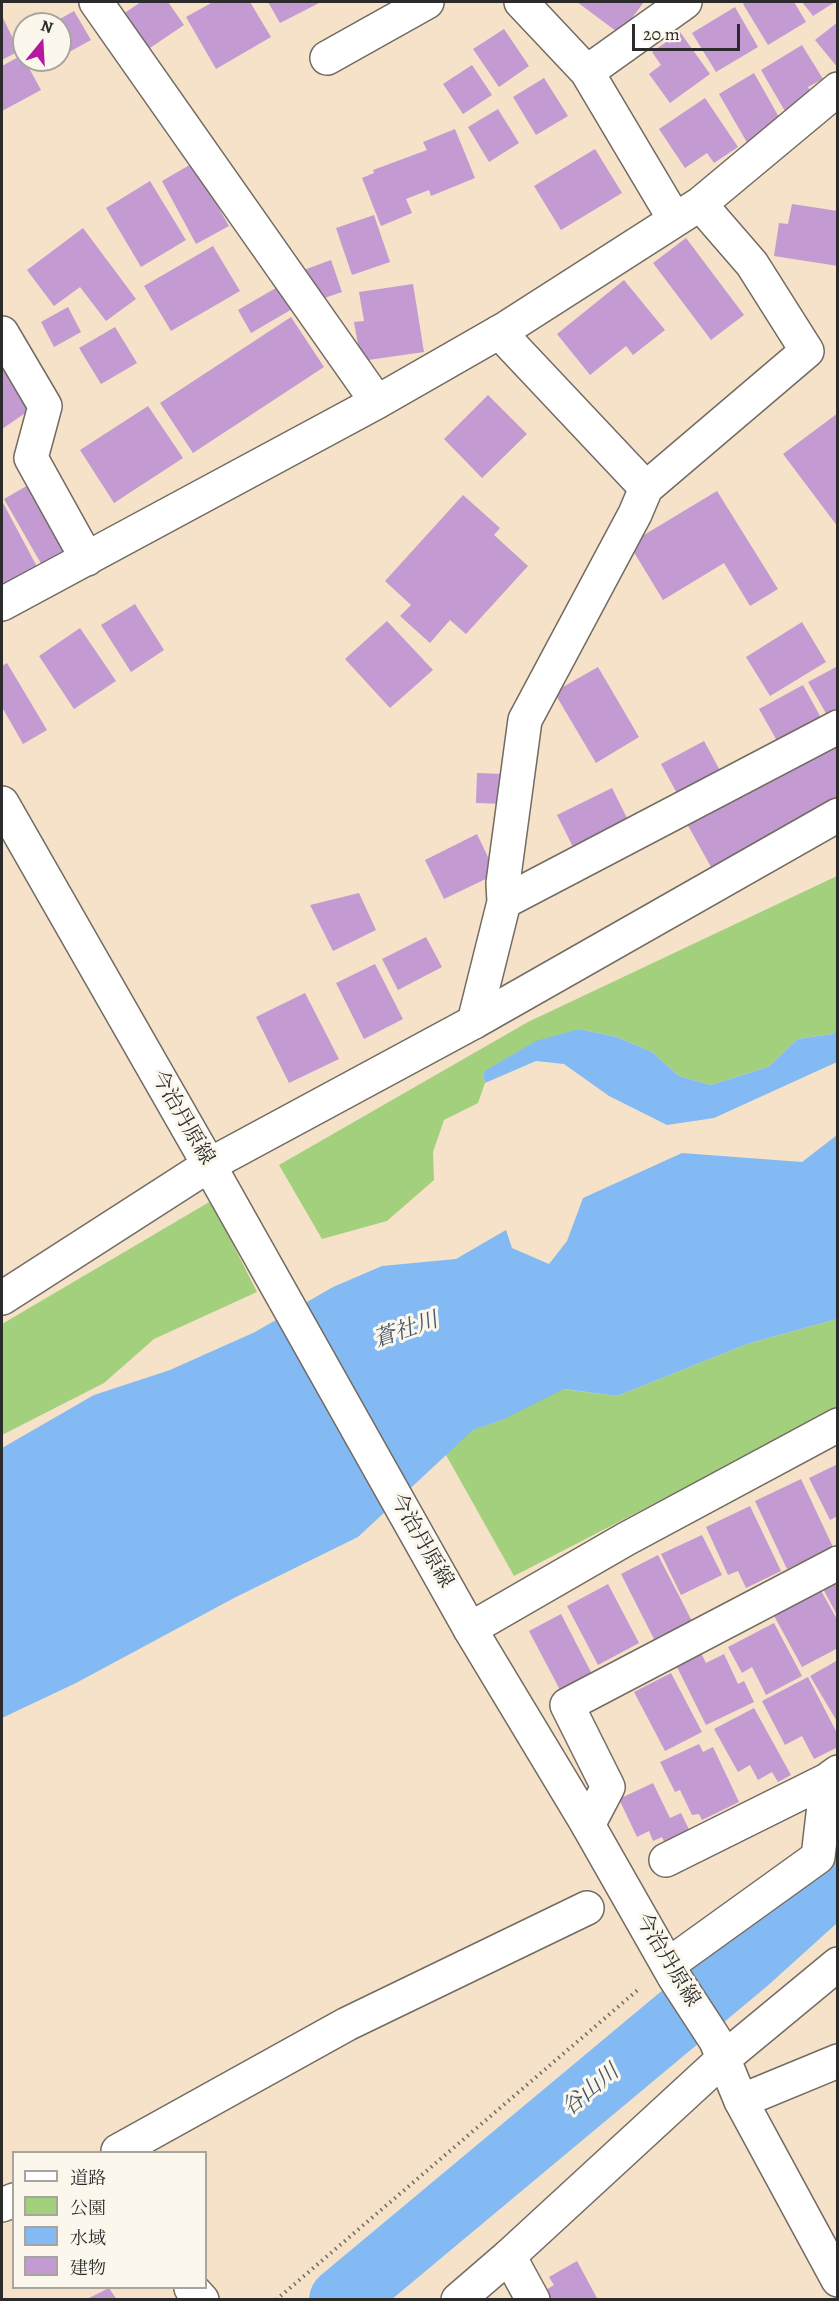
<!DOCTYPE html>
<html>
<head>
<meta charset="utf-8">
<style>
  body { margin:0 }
  #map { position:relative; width:839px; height:2301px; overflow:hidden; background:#f5e2c8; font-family:Alegreya,"Noto Serif JP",serif }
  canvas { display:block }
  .frame { position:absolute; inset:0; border:3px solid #2b2b2b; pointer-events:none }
  .legend { position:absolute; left:12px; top:2151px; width:195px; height:138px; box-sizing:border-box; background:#fbf7ec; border:2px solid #a8a59f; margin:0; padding:8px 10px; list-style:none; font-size:18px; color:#2b2b2b }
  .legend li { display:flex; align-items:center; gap:12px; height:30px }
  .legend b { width:30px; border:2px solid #a8a59f }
  .north { position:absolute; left:12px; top:12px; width:60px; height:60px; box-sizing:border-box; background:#fbf7ec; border:2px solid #a8a59f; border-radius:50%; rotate:18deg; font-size:16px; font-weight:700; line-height:24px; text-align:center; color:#2b2b2b }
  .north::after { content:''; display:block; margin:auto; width:21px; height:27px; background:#b5179e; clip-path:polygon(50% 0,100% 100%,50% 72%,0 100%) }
  .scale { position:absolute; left:632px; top:24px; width:108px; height:27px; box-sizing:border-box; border:3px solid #2b2b2b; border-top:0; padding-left:8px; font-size:18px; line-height:21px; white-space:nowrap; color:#2b2b2b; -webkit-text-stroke:4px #fbf7ec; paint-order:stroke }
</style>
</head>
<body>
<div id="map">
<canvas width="839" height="2301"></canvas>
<div class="frame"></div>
<ul class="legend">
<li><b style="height:8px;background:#fff"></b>道路</li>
<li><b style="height:16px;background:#a3d07d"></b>公園</li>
<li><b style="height:16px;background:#84baf3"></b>水域</li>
<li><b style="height:16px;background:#c39ad2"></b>建物</li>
</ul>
<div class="north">N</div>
<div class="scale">20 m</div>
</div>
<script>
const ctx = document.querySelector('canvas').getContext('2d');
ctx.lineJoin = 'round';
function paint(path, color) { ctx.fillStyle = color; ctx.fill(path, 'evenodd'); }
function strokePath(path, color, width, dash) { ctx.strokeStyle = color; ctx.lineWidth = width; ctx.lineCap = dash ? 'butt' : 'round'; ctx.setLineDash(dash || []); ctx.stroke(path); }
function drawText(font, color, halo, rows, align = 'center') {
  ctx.font = font + ' Alegreya,"Noto Serif JP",serif'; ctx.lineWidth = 6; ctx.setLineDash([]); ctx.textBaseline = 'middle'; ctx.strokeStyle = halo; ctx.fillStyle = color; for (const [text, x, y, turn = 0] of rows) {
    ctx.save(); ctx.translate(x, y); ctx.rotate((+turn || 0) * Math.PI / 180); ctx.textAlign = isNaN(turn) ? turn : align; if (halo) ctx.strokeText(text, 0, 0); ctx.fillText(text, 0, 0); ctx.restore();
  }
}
const green = new Path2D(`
  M837,876L838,1030L832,1034L798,1039L768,1067L711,1085L679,1076L652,1052L617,1037L579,1029L483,1072L485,1083L478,1103L444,1120L433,1152L434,1180L387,1221L322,1239L279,1165L528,1022Z
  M211,1201L257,1292L154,1339L104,1383L2,1435V1324Z
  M837,1319V1409L514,1576L446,1455L448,1438L502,1420L539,1386L617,1396L747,1344Z`);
const water = new Path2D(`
  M579,1029L617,1037L652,1052L679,1076L711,1085L768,1067L798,1039L832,1034L837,1030V1062L714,1118L667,1125L609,1096L564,1064L536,1061L485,1083L483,1072L536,1041Z
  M837,1135V1319L747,1344L617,1396L564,1389L502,1420L473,1430L358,1537L234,1598L76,1683L2,1718V1448L94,1395L170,1370L255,1332L333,1287L382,1266L456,1259L506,1230L512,1248L549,1264L567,1241L583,1198L682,1153L802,1162Z`);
const river = new Path2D(`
  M341,2300L745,1963L838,1879`);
const building = new Path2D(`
  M141,2H168L184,25L144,52L120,16Z
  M213,2H250L271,37L216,69L186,17Z
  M268,2H321L280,23Z
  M577,2H644L620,34Z
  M746,2H794L806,22L768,45L743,4Z
  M802,2H835L813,16Z
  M735,7L758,47L716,72L692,33Z
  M74,11L91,40L60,57V24H51Z
  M2,16L19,51L2,60Z
  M838,22V68L815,40Z
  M504,29L529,66L499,87L473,49Z
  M680,32L710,74L670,103L649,74L661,65L652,52Z
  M802,45L823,79L808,87L816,101L789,118L761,70Z
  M22,55L41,90L2,111V66Z
  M472,65L492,95L463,114L443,84Z
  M754,73L784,126L749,146L719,94Z
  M544,78L568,116L536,135L513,97Z
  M705,98L738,147L714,163L707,153L685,168L659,129Z
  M498,109L519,143L489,162L468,127Z
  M455,129L475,178L431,196L429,190L406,199L412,213L381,226L362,178L374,173L373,170L427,150L423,142Z
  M595,149L622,193L561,230L534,186Z
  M193,163L229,226L196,244L162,181Z
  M150,181L186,240L141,267L106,208Z
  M792,204L838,211V266L774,256L779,223L788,224Z
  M374,215L390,262L352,275L336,228Z
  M83,228L136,299L106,321L80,287L54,306L27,270Z
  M686,238L744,315L711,340L653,263Z
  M213,246L240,291L171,331L144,286Z
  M331,260L342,292L313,302L301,271Z
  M624,280L665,330L633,355L626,346L590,375L557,334Z
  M413,284L424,352L361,361L354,322L364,321L359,292Z
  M281,285L294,308L251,333L238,310Z
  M68,307L81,332L54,347L41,322Z
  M291,317L324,367L193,453L160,403Z
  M115,327L137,363L101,384L79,348Z
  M11,365L37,405L2,429V371Z
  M488,395L527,434L482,478L444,439Z
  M148,406L183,458L114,503L80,450Z
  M838,413V527L783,454Z
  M37,480L80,555L47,574L4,499Z
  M717,491L778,589L750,606L724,563L663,600L629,544Z
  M463,495L500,528L494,535L528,566L466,634L450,620L430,643L400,616L411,605L385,581Z
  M2,501L42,576L2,598Z
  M135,604L164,650L131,672L101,625Z
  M387,621L433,670L390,708L345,659Z
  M802,622L826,662L770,696L746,657Z
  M80,628L116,681L74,709L39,656Z
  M7,663L47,730L23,744L2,707V666Z
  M838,666V718L831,722L808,682Z
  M598,667L639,737L596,763L554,692Z
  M803,685L825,725L781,748L759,709Z
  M838,737V797L711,867L686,822Z
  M704,741L723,776L680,799L661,764Z
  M477,773L505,774V804L476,803Z
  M612,788L630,824L575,851L557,815Z
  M477,834L496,874L444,899L425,860Z
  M359,893L376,930L333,951L310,905Z
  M426,937L442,967L398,990L382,959Z
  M375,964L403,1019L364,1039L336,983Z
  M305,993L339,1059L289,1083L256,1017Z
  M838,1464V1516L830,1520L809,1478Z
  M801,1479L833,1547L787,1569L755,1501Z
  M750,1506L781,1571L746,1588L738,1571L728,1575L706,1527Z
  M702,1535L722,1575L681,1595L661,1554Z
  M658,1555L692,1621L654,1639L621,1574Z
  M838,1579V1617L822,1587Z
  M608,1584L639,1643L598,1665L567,1606Z
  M819,1587L838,1621V1648L802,1667L772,1612Z
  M561,1614L592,1674L560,1690L529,1631Z
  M774,1623L802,1676L766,1695L752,1667L742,1673L728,1647Z
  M701,1653L706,1663L724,1654L738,1684L744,1681L754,1702L706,1725L676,1665Z
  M838,1660V1723L810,1676Z
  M671,1673L702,1732L665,1751L634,1692Z
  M808,1677L838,1735V1747L814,1759L802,1736L785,1745L762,1701Z
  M754,1708L791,1775L778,1782L772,1772L758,1780L750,1765L738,1772L714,1729Z
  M699,1744L703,1752L713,1747L739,1802L702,1820L699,1814L692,1815L680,1790L675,1792L660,1762Z
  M653,1783L670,1818L681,1813L693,1838L668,1850L662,1837L653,1841L649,1831L637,1837L619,1799Z
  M577,2261L598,2300H545L541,2293L554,2285L549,2277Z
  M109,2288L117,2300H85Z`);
const path = new Path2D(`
  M276,2300L640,1988`);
const minor = new Path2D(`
  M96,2L377,402
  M521,2L587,72L675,220
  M327,58L427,2
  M587,72L685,2
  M499,332L646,488
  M2,333L45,406L31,458L87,559
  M2,604L377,402L508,327L700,204L838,89
  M504,902L838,727
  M474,1022L504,902L503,883L525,720L635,514L646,488L807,351L752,264L700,204
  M470,1629L626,1539L838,1425
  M588,1825L608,1787L567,1705L838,1563
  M666,1860L827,1780L838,1772
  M668,1965L818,1857L827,1780
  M723,2059L838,1964
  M741,2101L838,2061
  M118,2151L347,2024L587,1908
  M2,2205L14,2200
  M509,2256L533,2300
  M191,2288L202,2300`);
const tertiary = new Path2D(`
  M2,1298L209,1165L474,1022L838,815
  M458,2300L509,2256L723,2059`);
const secondary = new Path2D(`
  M2,803L209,1165L470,1629L588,1825L675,1978L716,2041L741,2101L838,2280`);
const streetNames = [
  ["今治丹原線",182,1118,60],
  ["今治丹原線",421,1541,60],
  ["今治丹原線",667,1960,59]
];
const waterNames = [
  ["蒼社川",406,1331,-19],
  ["谷山川",591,2091,-40]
];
paint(green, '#a3d07d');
paint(water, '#84baf3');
strokePath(river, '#84baf3', 64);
paint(building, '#c39ad2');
strokePath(minor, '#726b62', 36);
strokePath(tertiary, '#726b62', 36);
strokePath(secondary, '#726b62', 36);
strokePath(path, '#726b62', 4, [1.5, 4.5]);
strokePath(minor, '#fff', 33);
strokePath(tertiary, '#fff', 33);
strokePath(secondary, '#fff', 33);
drawText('21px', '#2b2b2b', '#fbf7ec', streetNames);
drawText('italic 22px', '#465667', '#fbf7ec', waterNames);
</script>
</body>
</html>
